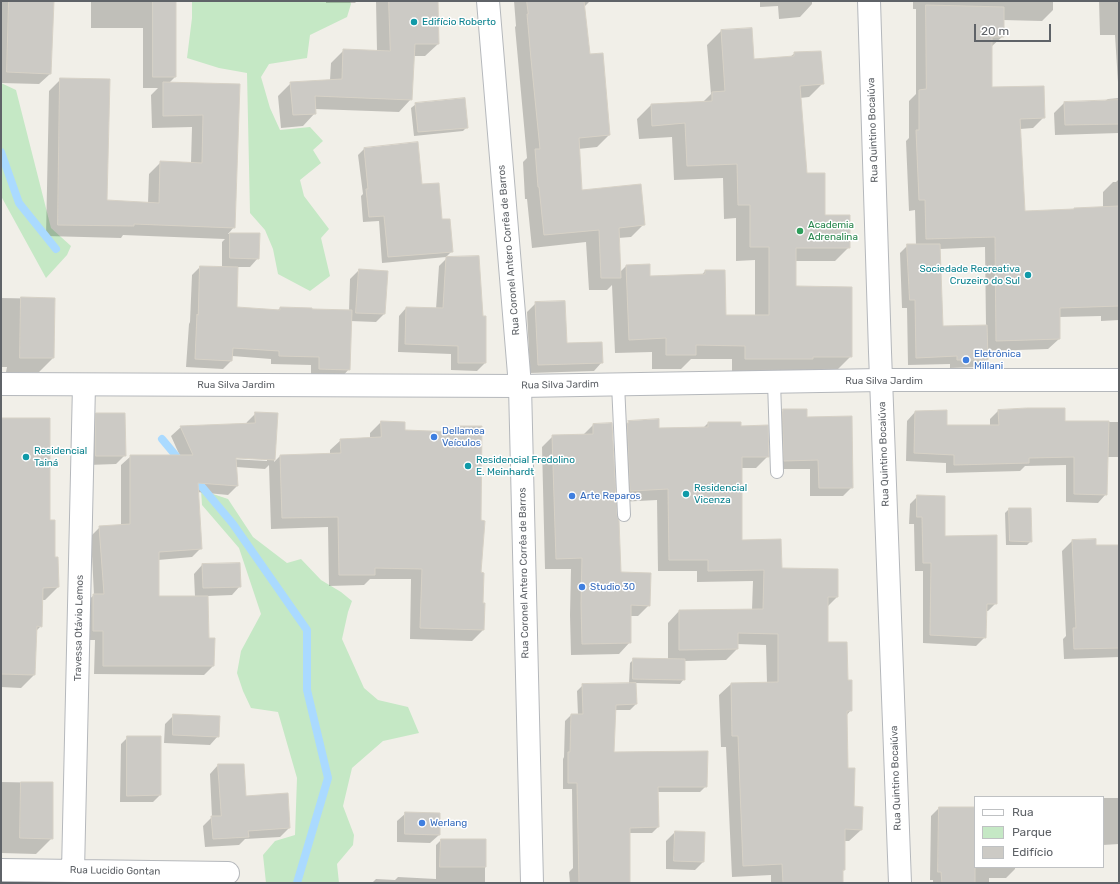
<!DOCTYPE html>
<html>
<head>
<meta charset="utf-8">
<style>
  body { margin:0 }
  #map { position:relative; width:1120px; height:884px; overflow:hidden; background:#f1efe8; font-family:Rubik,sans-serif }
  canvas { display:block }
  .frame { position:absolute; inset:0; border:2px solid #5f6368; pointer-events:none }
  .legend { position:absolute; left:974px; top:796px; width:130px; height:72px; box-sizing:border-box; background:#fff; border:1px solid #bfc1c3; margin:0; padding:5px 7px; list-style:none; font-size:12px; color:#5f6368 }
  .legend li { display:flex; align-items:center; gap:8px; height:20px }
  .legend b { width:20px; border:1px solid #bfc1c3 }
  .scale { position:absolute; left:974px; top:24px; width:77px; height:18px; box-sizing:border-box; border:2px solid #5f6368; border-top:0; padding-left:5px; font-size:12px; line-height:14px; white-space:nowrap; color:#5f6368; -webkit-text-stroke:3px #fff; paint-order:stroke }
</style>
</head>
<body>
<div id="map">
<canvas width="1120" height="884"></canvas>
<div class="frame"></div>
<ul class="legend">
<li><b style="height:5px;background:#fff"></b>Rua</li>
<li><b style="height:11px;background:#c5e8c5"></b>Parque</li>
<li><b style="height:11px;background:#cccac5"></b>Edifício</li>
</ul>
<div class="scale">20 m</div>
</div>
<script>
const ctx = document.querySelector('canvas').getContext('2d');
ctx.lineJoin = 'round';
function paint(path, color) { ctx.fillStyle = color; ctx.fill(path, 'evenodd'); }
function strokePath(path, color, width, dash) { ctx.strokeStyle = color; ctx.lineWidth = width; ctx.lineCap = dash ? 'butt' : 'round'; ctx.setLineDash(dash || []); ctx.stroke(path); }
function drawText(font, color, halo, rows, align = 'center') {
  ctx.font = font + ' Rubik,sans-serif'; ctx.lineWidth = 3; ctx.setLineDash([]); ctx.textBaseline = 'middle'; ctx.strokeStyle = halo; ctx.fillStyle = color; for (const [text, x, y, turn = 0] of rows) {
    ctx.save(); ctx.translate(x, y); ctx.rotate((+turn || 0) * Math.PI / 180); ctx.textAlign = isNaN(turn) ? turn : align; if (halo) ctx.strokeText(text, 0, 0); ctx.fillText(text, 0, 0); ctx.restore();
  }
}
const green = new Path2D(`
  M192,1H350L351,4L347,17L310,35L307,58L269,64L261,77L270,108L280,130L310,127L323,141L313,150L321,163L300,180L304,196L329,229L321,238L330,276L310,291L278,274L273,249L265,230L250,213L247,73L219,68L187,58L192,18Z
  M1,83L16,90L51,228L71,246L67,255L46,278L1,196Z
  M201,490L228,499L253,537L287,563L301,559L321,580L341,592L352,601L348,612L342,639L364,688L378,700L408,707L419,733L383,741L352,768L343,806L354,835L353,845L337,864L339,883H266L263,855L275,841L295,835L297,778L278,712L251,708L243,691L237,673L241,651L261,614L239,548L202,505Z`);
const shadow = new Path2D(`
  M1,1H53L50,74L39,84L1,83Z
  M91,1H175V77L169,83L238,85L234,227L228,234H259L258,258L250,267H237L236,308L278,310L280,308L311,310L349,311L350,279L359,270L384,314L376,322L350,321L349,369L341,378L311,377V365L271,364V359L232,356L231,361L223,369L186,367L189,324L190,322L192,275L200,267L222,268V242L225,239L123,235L121,238L46,236L49,91L61,79L106,201L148,203L149,174L161,162L191,163L192,127L152,128L151,95L158,88H143V28H91Z
  M326,1H357L355,3H326Z
  M376,1H437L438,44L425,56H413L411,99L399,112L315,109V113L303,126L281,128L278,96L291,83L330,80L331,63L344,50L377,51Z
  M514,1H589V2L584,7L589,55L609,135L597,147L578,149L581,191L644,224L631,237L618,238L620,272L626,266L649,277L701,276L705,271L725,316H755V260L736,261V218L724,219L723,178L674,180L672,137L639,139L637,119L651,105L703,102L711,94L707,45L721,31L751,29L753,60L790,57L795,53L823,83L809,97L800,98L806,174L824,216L849,247L835,261H795V287L851,356L837,370L732,372V359H691L681,369H652V352L615,353L612,285L607,290H589L586,242L532,248L527,199H525L523,162L527,158L515,27L516,26Z
  M760,1H812V4L800,17L779,19L778,6L760,7Z
  M913,1H1053V10L1042,21L1003,20V36L991,47V88L1044,117L1033,128L1020,129L1024,212L1103,208V192L1113,182H1116L1119,179V320L1101,321V316L1059,317V339L1048,349L987,351V359L979,367L950,368V364L908,365L907,308H902L900,253L908,245H916L915,210L909,211L906,141L909,138V101L916,94V9H913ZM985,247L986,326L942,327L940,249Z
  M1099,1H1119V133L1055,135L1054,113L1064,103L1105,101L1108,99L1119,98L1115,35H1100Z
  M416,104L467,127L463,131L414,136L411,108Z
  M364,149L422,185L441,220L452,251L446,257L382,263L379,221L363,222L361,196L363,194L358,155Z
  M447,258L482,317L485,363L477,371L451,370V354L398,352L399,316L406,308L436,309L439,266Z
  M1,298L54,299L53,358L39,372H6L7,367H1Z
  M536,303L566,344L602,362L594,371L530,373L527,312Z
  M784,410L806,418L852,487L843,496H810V469H776L775,419Z
  M998,411L1064,422H1119V457H1107L1106,494L1098,503L1066,502V465L1025,466L1020,471L946,473V463L906,461L907,421L915,412L946,426H990V419Z
  M256,413L277,414L274,462L280,456L330,455V450L341,440L370,439V433L381,422L404,431L451,432L456,427L480,573L483,630L472,641L410,639L411,579H370L364,585L329,586L328,527L271,529L269,465L265,469L236,467L237,486L228,495L197,492L201,548L192,557L158,560V597H195L194,574L202,565L240,586L232,595L207,596L208,639H214L213,666L204,675L94,674L95,640H85L84,604L94,595L91,536L100,527L121,525V465L131,456H180L171,436L181,427L246,424L247,422ZM231,457L267,459V461L231,459Z
  M96,414L125,455L116,464L88,465V423Z
  M1,419L49,521L58,587L45,600H41V626L36,631L34,675L21,688L1,687Z
  M629,422L658,429L703,428L708,423L740,427L768,456L756,468H741V541L781,569L837,597L827,607V643L847,681L851,710L846,716L848,769L853,807L861,830L849,841H844V870L842,872V883H771V875L732,877L726,747H721L719,695L731,684L767,683L766,645L737,644V649L726,660L684,661V679L680,684L635,683L636,704L630,710H615L613,753L706,786L700,792H657L658,827L652,833H629L630,883H570L569,872L573,868L572,789H563V759L564,757L565,721L571,715H578L577,691L583,685L629,684L630,663L634,659L668,660V623L679,611L752,610L753,581L697,582V571H658L657,500L619,502L617,433Z
  M593,425L620,573L649,605L638,616H630V642L619,654L571,655L570,615L571,569H545L542,447L553,436L583,435Z
  M918,496L944,537L996,603L988,611H986L985,637L976,646L923,643V571H915L914,524H909L910,504Z
  M1009,509L1031,541L1027,545H1006L1005,513Z
  M1072,541L1095,546H1119V657L1064,659L1063,639L1066,636L1062,551Z
  M174,715L218,736L210,745L164,743L165,724Z
  M128,737H160V795L153,802H120L121,744Z
  M218,765L245,797L289,828L280,837L245,839L239,845L205,847L203,826L212,817L210,774Z
  M1,782L52,783V838L36,854L1,853Z
  M1104,798H1119V844L1103,845V800Z
  M939,808H975V867H1015V869L1006,878H989V883H933V880H930L931,816Z
  M406,813L439,835L430,843L397,842V821Z
  M675,832L704,861L695,870L666,869V841Z
  M441,840H485V883H372L376,879L395,880L398,877L436,879V845Z`);
const stream = new Path2D(`
  M1,152L19,203L56,249
  M162,439L182,463
  M192,475L233,524L307,630V690L328,778L297,883`);
const building = new Path2D(`
  M9,1H54L51,74L7,72Z
  M153,1H176V77H153Z
  M389,1H438L439,44H415L412,100L315,96L316,114L293,115L290,82L342,79L343,49L390,51Z
  M527,1H584L590,54L603,53L610,135L579,138L582,190L641,184L645,225L619,228L621,278H601L599,230L544,235L539,187H538L535,149H540L531,59L527,14H528Z
  M926,5L1004,7V37H992V87L1044,86L1045,118L1020,119L1025,211L1074,209V208L1119,206V306L1060,308V339L996,341L995,237L926,239L925,200H919L916,130H919V90L926,89Z
  M752,28L754,59L794,56V52L821,51L824,84L800,86L807,173H825V215H850V248H796V286L852,287V357H813V359H745V346L696,345V355H666V338L629,340L626,265L650,264V276L705,274V270H725L726,315H769V247H750V205H738L737,164L687,166L685,123L652,126L651,104L712,101V92L725,91L721,30Z
  M60,78L110,79L107,200L159,203L160,161L202,163L203,115L163,116V82L240,84L235,228L134,224V226L58,225Z
  M465,98L468,128L418,132L415,103Z
  M1119,100V124L1065,125L1064,102Z
  M418,142L422,184L439,183L442,219H450L453,252L388,257L384,216L369,217L366,189H368L364,148Z
  M230,233H260L259,259L230,258Z
  M907,244H940L943,326L987,325L988,360H957V356L916,358L915,300H910Z
  M479,256L483,316H486V363H458V346L405,344L406,307L443,308L446,257Z
  M200,266L238,267L237,307L280,310V307L312,308V309L352,310L350,370L319,369V357L279,356V351L233,348L232,361L195,359L197,314L198,315Z
  M359,269L388,271L385,314L356,313Z
  M21,297L55,298L54,358H20Z
  M565,301L567,343L602,342L603,363L538,365L535,302Z
  M1027,408H1065V421H1109L1107,495L1074,494V457L1029,458V463L954,465V455L914,453L915,411L947,410V425H999L998,410Z
  M783,409H807V417L852,416L853,488H819L818,460L784,461Z
  M255,412L278,413L275,460L236,458L238,486L198,483L202,549L159,552V596H208L209,638H215L214,666H103V631H93V594H104L99,526L130,524V455H193L180,426L255,423Z
  M96,413H125L126,456H96Z
  M1,418H50V520H55V557H58L59,587L43,588L42,627L37,626L35,675L1,674Z
  M659,419V428L708,427V422H741V426L768,425L769,457H742V540L781,539L782,568L838,569V597H828V642H847L848,680H852V711H847L848,768H855L854,806L863,807L862,830L845,829V870H843V883H783L782,864L743,866L738,736H732L731,683L778,682V634L738,633V649L679,650V610L763,609L764,570L708,571V560H669L668,489L630,491L627,423H629L628,421Z
  M381,421L405,422V430L456,432V426H482L481,520L485,521L481,572L484,573L483,603H485L484,630L420,628L422,569L375,568V575H339L338,517L282,518L280,455L341,453L340,439L381,437Z
  M612,423L617,515L619,521L621,572L651,573L650,606L631,605V643L582,644L581,604L582,558L556,559L552,435L593,434V424Z
  M917,495L945,496V536L997,535V604H987L986,638L930,635L931,563H923L922,517H917Z
  M1009,508H1031L1032,542L1010,541Z
  M1096,539V545H1119V648L1074,649L1073,628H1076L1072,540Z
  M240,563L241,587L203,588L202,564Z
  M633,658L685,659V680L633,679Z
  M636,683L637,704L616,705L614,752L708,751L707,787H658L659,827L630,828V883H579L577,783H568V752H570L571,714H583L582,684Z
  M173,714L220,716L219,737L173,735Z
  M127,736H161V795L127,796Z
  M218,764H244L246,796L288,793L290,828L248,831L249,837L213,839L211,816H221Z
  M21,782H53V839L20,838Z
  M939,807H975V883H942L941,872H938Z
  M405,812L440,813V835L405,834Z
  M675,831L705,832L704,862L674,861Z
  M441,839H486V867H440Z`);
const service = new Path2D(`
  M774,382L777,472
  M618,384L624,515`);
const minor = new Path2D(`
  M488,1L520,386L532,883
  M869,1L880,352L900,883
  M1,870L228,873
  M73,871L84,385`);
const tertiary = new Path2D(`
  M1,384L520,386L881,380H1119`);
const markers = [
  [414,22,4,"#0f9aa8"],
  [800,231,4,"#2e9e5b"],
  [1028,275,4,"#0f9aa8"],
  [966,360,4,"#3f7fe0"],
  [434,437,4,"#3f7fe0"],
  [26,457,4,"#0f9aa8"],
  [468,466,4,"#0f9aa8"],
  [686,494,4,"#0f9aa8"],
  [572,496,4,"#3f7fe0"],
  [582,587,4,"#3f7fe0"],
  [422,823,4,"#3f7fe0"]
];
const cultureNames = [
  ["Edifício Roberto",422,22],
  ["Sociedade Recreativa",1020,269,"right"],
  ["Cruzeiro do Sul",1020,281,"right"],
  ["Residencial",34,451],
  ["Tainá",34,463],
  ["Residencial Fredolino",476,460],
  ["E. Meinhardt",476,472],
  ["Residencial",694,488],
  ["Vicenza",694,500]
];
const streetNames = [
  ["Rua Quintino Bocaiúva",873,130,-92],
  ["Rua Coronel Antero Corrêa de Barros",509,250,-95],
  ["Rua Silva Jardim",884,381],
  ["Rua Silva Jardim",236,385],
  ["Rua Silva Jardim",560,385,-1],
  ["Rua Quintino Bocaiúva",884,454,-92],
  ["Rua Coronel Antero Corrêa de Barros",524,573,-91],
  ["Travessa Otávio Lemos",79,628,-89],
  ["Rua Quintino Bocaiúva",896,778,-92],
  ["Rua Lucidio Gontan",115,871,1]
];
const leisureNames = [
  ["Academia",808,225],
  ["Adrenalina",808,237]
];
const shopNames = [
  ["Eletrônica",974,354],
  ["Millani",974,366],
  ["Dellamea",442,431],
  ["Veículos",442,443],
  ["Arte Reparos",580,496],
  ["Studio 30",590,587],
  ["Werlang",430,823]
];
paint(green, '#c5e8c5');
paint(shadow, '#0003');
strokePath(stream, '#aadaff', 8);
paint(building, '#cccac5');
strokePath(building, '#d6d1c6', 1);
strokePath(service, '#b5b8bc', 14);
strokePath(minor, '#b5b8bc', 24);
strokePath(tertiary, '#b5b8bc', 24);
strokePath(service, '#fff', 12);
strokePath(minor, '#fff', 22);
strokePath(tertiary, '#fff', 22);
for (const [x, y, r, color] of markers) { const dot = new Path2D(); dot.arc(x, y, r, 0, 2 * Math.PI); ctx.fillStyle = color; ctx.fill(dot); strokePath(dot, '#fff', 1.5); }
drawText('10px', '#0d838f', '#fff', cultureNames, 'left');
drawText('10px', '#5f6368', '#fff', streetNames);
drawText('10px', '#27864d', '#fff', leisureNames, 'left');
drawText('10px', '#366cbe', '#fff', shopNames, 'left');
</script>
</body>
</html>
